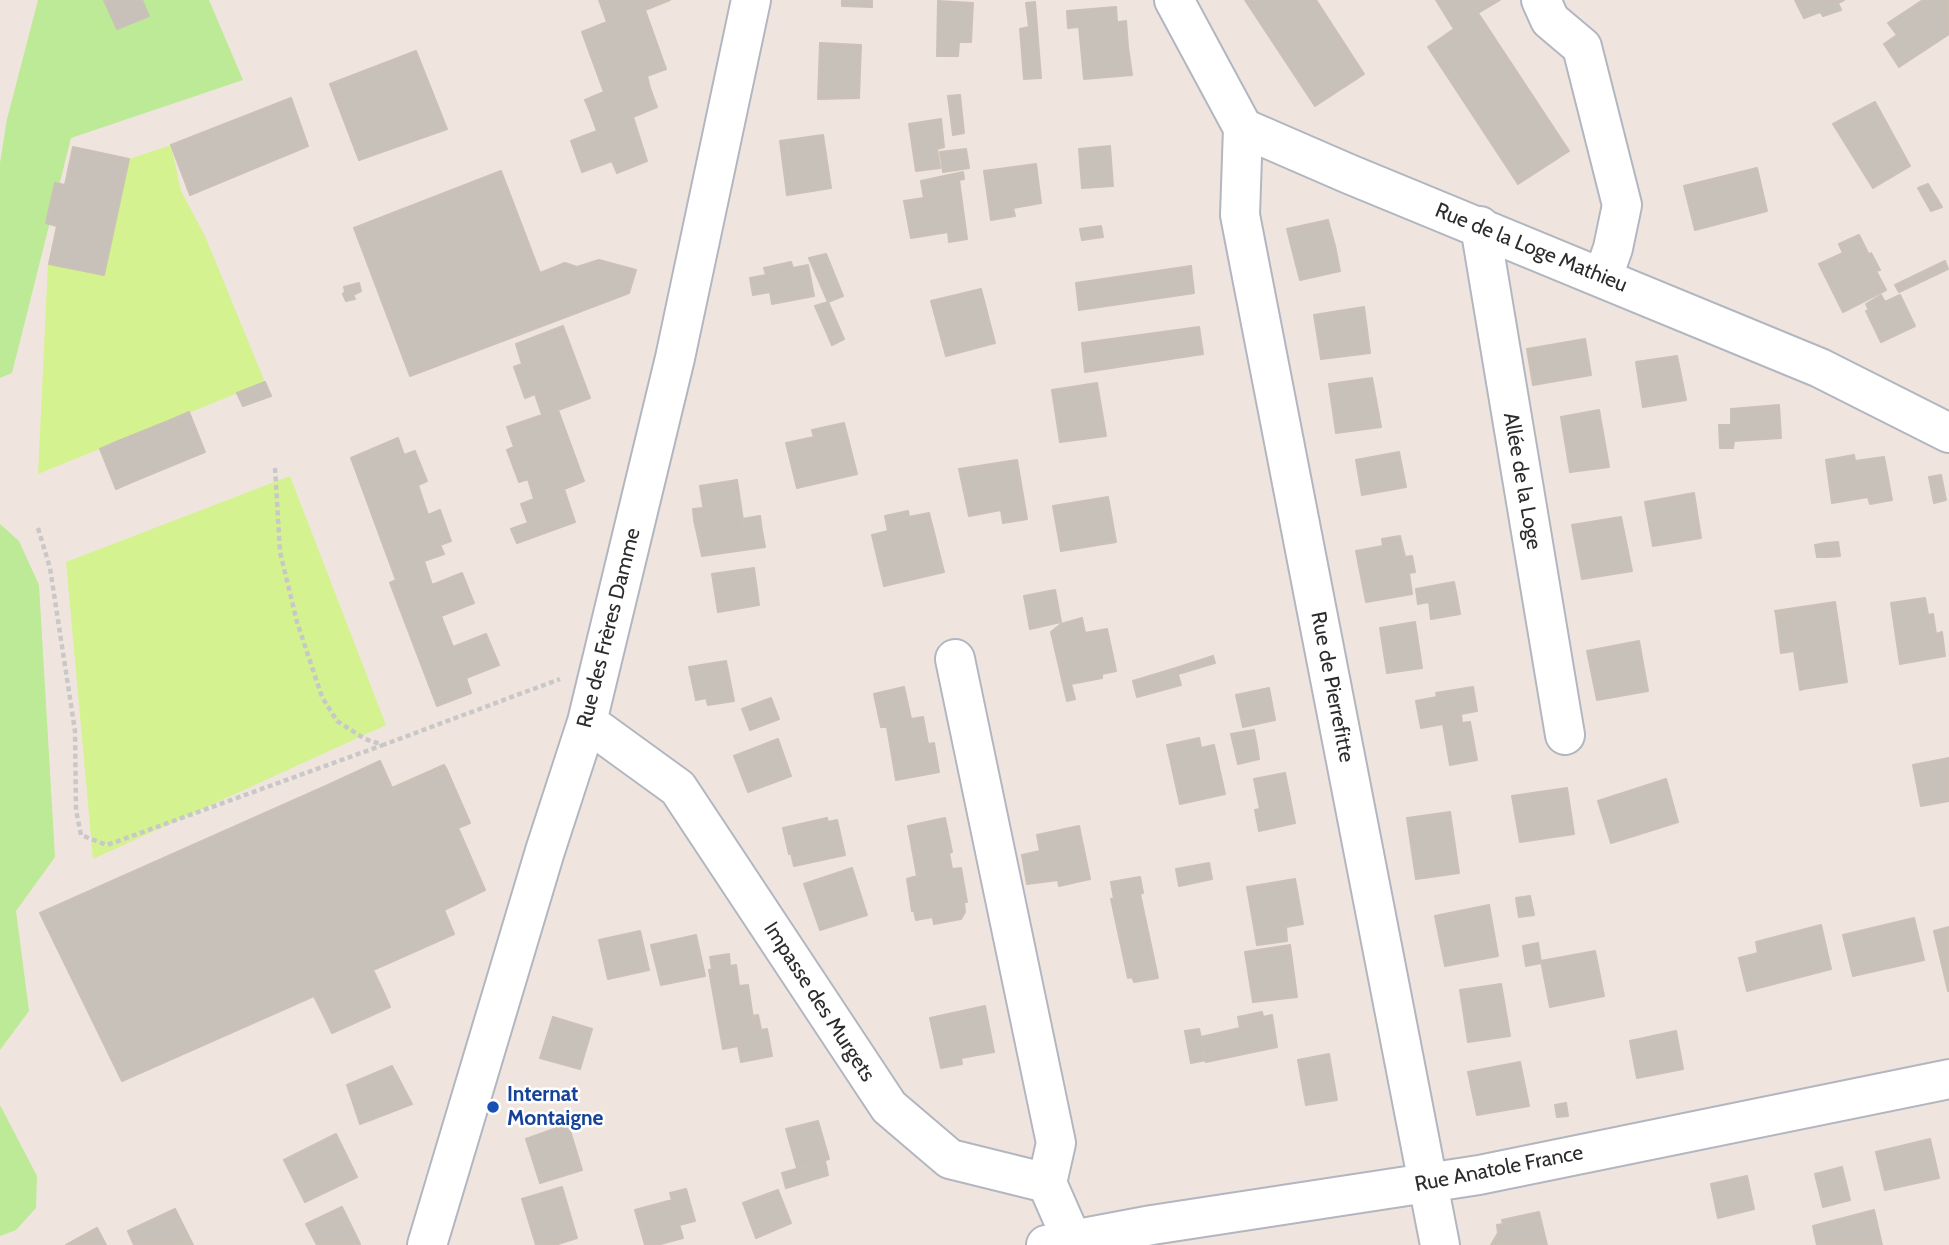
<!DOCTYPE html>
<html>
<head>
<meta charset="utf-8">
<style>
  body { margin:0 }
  canvas { display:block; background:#efe5de }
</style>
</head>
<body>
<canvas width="1949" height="1245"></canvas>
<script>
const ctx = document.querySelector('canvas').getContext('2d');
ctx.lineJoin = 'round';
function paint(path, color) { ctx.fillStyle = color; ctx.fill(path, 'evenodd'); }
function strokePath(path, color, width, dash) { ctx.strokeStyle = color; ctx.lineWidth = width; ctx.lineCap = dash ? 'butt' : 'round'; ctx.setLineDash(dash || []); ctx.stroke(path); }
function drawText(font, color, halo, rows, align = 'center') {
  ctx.font = font + ' Cabin,sans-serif'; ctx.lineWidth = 5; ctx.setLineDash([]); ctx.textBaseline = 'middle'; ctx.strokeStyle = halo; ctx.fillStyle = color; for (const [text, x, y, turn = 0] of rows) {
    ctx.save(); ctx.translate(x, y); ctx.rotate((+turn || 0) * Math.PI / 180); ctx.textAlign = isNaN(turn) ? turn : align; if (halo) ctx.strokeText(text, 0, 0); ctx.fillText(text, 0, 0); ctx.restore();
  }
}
const green = new Path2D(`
  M38,0H209L243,80L71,138L12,373L0,378V163L7,119Z
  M0,524L19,541L39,585L55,857L16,911L29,1011L0,1050Z
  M0,1105L37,1176L36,1208L16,1230L0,1236Z`);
const pitch = new Path2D(`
  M171,145L181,191L205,236L265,382L38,474L48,263L104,275L129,159Z
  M290,476L386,725L93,859L66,562Z`);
const building = new Path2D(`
  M104,0H142L149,16L117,29Z
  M599,0H670L645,10L666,69L647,76L650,88L589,109L585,100L604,92L582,32L607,22Z
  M842,0H872V7L842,6Z
  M1245,0H1316L1364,74L1315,106Z
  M1436,0H1500L1478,13L1569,151L1518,184L1428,47L1454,29Z
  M1795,0H1844L1838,3L1841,10L1823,16L1820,12L1804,18Z
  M1923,0H1949V34L1899,67L1884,44L1897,35L1888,23Z
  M938,1L973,3L971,42H959L958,56H937Z
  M1035,2L1041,78L1024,79L1020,29L1029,27L1026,3Z
  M1116,7L1117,22H1120L1123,48L1128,47L1132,75L1084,79L1079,27L1068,28L1067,11Z
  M1126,21L1128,47L1123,48L1120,22Z
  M820,43L861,45L859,98L818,99Z
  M416,51L447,129L359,160L330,84Z
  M650,88L657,107L633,117L647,161L617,173L612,161L593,168L581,137L597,131L589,109Z
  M960,95L964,133L953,135L948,96Z
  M291,98L308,146L190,195L171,145Z
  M1875,102L1910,166L1873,188L1833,124Z
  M941,119L944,147L937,149L940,168L916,171L909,124Z
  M823,135L831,188L794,194L787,140Z
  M581,137L593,168L582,172L571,141Z
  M787,140L794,194L787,195L780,141Z
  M1110,146L1113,186L1082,188L1079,149Z
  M73,147L129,159L104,275L49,264L57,226L46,223L55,183L65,185Z
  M966,149L969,168L943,172L940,152Z
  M1036,164L1041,203L1013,208L1015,216L991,220L984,171Z
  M1757,168L1767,211L1695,230L1684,186Z
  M501,171L540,273L565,263L577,267L599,260L636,270L629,293L410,376L354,228Z
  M963,172L964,179L959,180L967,239L949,242L948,232L911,238L904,201L924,198L921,181Z
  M1928,184L1942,207L1931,211L1918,188Z
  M1328,220L1335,246L1293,253L1287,229Z
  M1101,226L1103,237L1082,240L1080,229Z
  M1859,235L1869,255L1871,253L1880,270L1876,271L1886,290L1843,312L1819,264L1843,253L1839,244Z
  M1335,246L1340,271L1300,280L1293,253Z
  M826,254L843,296L828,302L809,258Z
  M1945,261L1948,269L1899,292L1895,285Z
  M791,262L793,268L808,265L814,296L772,304L770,292L753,295L750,278L766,275L764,268Z
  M1191,266L1194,293L1079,310L1076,283Z
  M359,283L361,291L353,295L355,299L346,301L343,294L345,292L344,287Z
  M981,289L995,343L946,356L931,301Z
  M1881,295L1885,302L1900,295L1915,326L1881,342L1866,311L1869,310L1866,304Z
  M828,302L844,339L832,345L815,306Z
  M1364,307L1370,353L1321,359L1314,315Z
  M563,326L590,398L558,410L584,481L564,489L575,522L517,543L511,529L528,523L521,504L534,499L528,479L519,482L507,450L514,447L507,427L542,415L535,394L525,398L514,367L522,364L516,344Z
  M1199,327L1203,354L1085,372L1082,343Z
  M1585,339L1591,375L1533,385L1527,349Z
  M1677,356L1686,400L1643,407L1636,362Z
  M1372,378L1381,427L1336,433L1329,384Z
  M265,382L271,396L243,406L237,393Z
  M1097,383L1106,436L1060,442L1052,390Z
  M1779,405L1781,438L1734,441L1733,448H1720L1719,425H1731V409Z
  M1599,410L1609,467L1570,472L1561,417Z
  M189,412L205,452L190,458L173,419Z
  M173,419L190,458L132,482L116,442Z
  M844,423L857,474L797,488L786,443L814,437L812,430Z
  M398,438L404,455L415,451L427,481L418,485L428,515L440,510L451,541L440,545L444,554L424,561L432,585L462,573L474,603L441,616L453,647L486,634L499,665L466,678L471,693L437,706L390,583L396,580L351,458Z
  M116,442L132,482L116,489L100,449Z
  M1399,452L1406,487L1362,495L1356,460Z
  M1854,455L1855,461L1884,457L1892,500L1870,504L1868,497L1832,503L1826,460Z
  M1017,460L1027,519L1003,523L1001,510L969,516L959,469Z
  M1941,475L1946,500L1934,503L1929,477Z
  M737,480L745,534L762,531L765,547L702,556L694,520L705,518L700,486Z
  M1694,493L1701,538L1653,546L1645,502Z
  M1108,497L1116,542L1061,551L1053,506Z
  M703,508L705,518L694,520L693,509Z
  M908,511L909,517L929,513L944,572L884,586L872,535L888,531L885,516Z
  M760,516L762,531L745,534L742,519Z
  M1621,517L1632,571L1582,579L1572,525Z
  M1400,536L1405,557L1412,556L1415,572L1409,573L1412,594L1366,602L1356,551L1383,546L1382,539Z
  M1838,542L1840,556L1827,557L1826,543Z
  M1826,543L1827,557H1817L1815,545Z
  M754,568L759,605L718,612L712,574Z
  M1454,582L1457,597L1418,604L1416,589Z
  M1055,590L1061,622L1030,629L1024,596Z
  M1457,597L1460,614L1431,619L1429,602Z
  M1925,598L1928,615L1933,614L1936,634L1942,632L1945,656L1900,664L1891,603Z
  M1835,602L1847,682L1803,689L1787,612L1776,614L1775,611Z
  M1787,612L1798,667L1803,689L1800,690L1794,651L1781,653L1776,614Z
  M1082,618L1085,633L1107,629L1116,671L1102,674V678L1071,684L1075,699L1067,701L1051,632L1061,624Z
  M1415,622L1422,668L1387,673L1380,628Z
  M1639,641L1648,691L1597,700L1587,651Z
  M1213,656L1215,663L1178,674L1176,668Z
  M726,661L734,701L708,705L706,698L696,700L689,667Z
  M1176,668L1181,685L1137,697L1133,681Z
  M904,687L911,719L923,717L928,744L934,743L939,772L896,780L887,727H881L874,694Z
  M1473,687L1477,711L1461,714L1462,723L1470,722L1477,760L1450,765L1443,724L1421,728L1416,701L1437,697L1436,693Z
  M1269,688L1275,720L1243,727L1236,695Z
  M771,698L779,719L750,730L742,709Z
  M1254,730L1257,746L1235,751L1231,734Z
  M1199,738L1201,748L1214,745L1225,794L1180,804L1167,745Z
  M778,739L791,776L748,792L734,756Z
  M1257,746L1259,759L1238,764L1235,751Z
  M1949,758V801L1921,806L1913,765Z
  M380,761L392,788L444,765L446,768L340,812L328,785Z
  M446,768L470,823L458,828L485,890L444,910L454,934L373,970L382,989L325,1018L314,996L122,1081L40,913L328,785L340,812Z
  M1285,773L1295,823L1259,831L1255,810L1260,809L1254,779Z
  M1666,779L1678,822L1611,843L1598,801Z
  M1567,788L1574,834L1520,842L1512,796Z
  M1450,812L1459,873L1416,879L1407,818Z
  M827,818L828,822L837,820L845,855L794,866L791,853L789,854L783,828Z
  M945,818L952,852L949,853L952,869L961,868L967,902H964L965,912L961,919L934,924L931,908L912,911L907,879L917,876L908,826Z
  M1079,826L1090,879L1059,886L1058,880L1027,884L1022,855L1040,851L1037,835Z
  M1209,863L1212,879L1179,886L1176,869Z
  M852,868L867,915L820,930L804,884Z
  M1140,877L1143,893L1114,899L1111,882Z
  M1295,879L1303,924L1286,927L1287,941L1257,945L1247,887Z
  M1140,894L1143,908L1114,913L1111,899Z
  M1530,896L1534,915L1519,917L1516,898Z
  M1489,905L1498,956L1445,966L1435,916Z
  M931,908L933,917L916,920L914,911Z
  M1143,908L1158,978L1134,982L1132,977L1128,978L1114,913Z
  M1914,918L1924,960L1853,976L1843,935Z
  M1821,925L1831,969L1747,991L1739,958L1758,953L1756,942Z
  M1949,927V991H1948L1934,931Z
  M640,931L649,970L608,979L599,940Z
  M696,935L705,976L661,985L651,945Z
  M1538,943L1541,963L1526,966L1523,946Z
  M1290,945L1297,997L1253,1002L1245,952Z
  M1595,951L1604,996L1550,1007L1541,961Z
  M729,954L730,966L736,965L739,986L748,985L755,1031L767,1029L772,1056L741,1062L738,1046L723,1049L709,970L712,969L710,957Z
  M1501,984L1510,1036L1468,1042L1460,990Z
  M382,989L390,1007L332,1033L325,1018Z
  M985,1006L994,1052L961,1058L962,1064L941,1068L930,1018Z
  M1262,1012L1263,1017L1272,1015L1277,1047L1206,1062L1201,1037L1240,1028L1238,1017Z
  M758,1015L761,1030L755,1031L753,1016Z
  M553,1017L592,1029L580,1069L540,1058Z
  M1199,1029L1206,1060L1191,1063L1185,1031Z
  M1676,1031L1683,1069L1637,1078L1630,1041Z
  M1329,1054L1337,1100L1306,1105L1298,1060Z
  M1520,1062L1529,1106L1477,1115L1468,1072Z
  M392,1066L412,1104L360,1124L347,1085Z
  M1566,1103L1568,1116L1557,1117L1555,1105Z
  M818,1121L829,1159L797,1168L786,1129Z
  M568,1124L582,1170L540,1183L526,1139Z
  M336,1134L357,1177L305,1202L284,1160Z
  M1930,1139L1939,1178L1885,1190L1876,1152Z
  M825,1161L828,1175L786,1188L782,1173Z
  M1842,1167L1850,1200L1823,1207L1815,1174Z
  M1747,1176L1754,1209L1718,1218L1711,1184Z
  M562,1187L577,1238L555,1245H536L522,1199Z
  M686,1189L695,1221L679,1225L670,1193Z
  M778,1190L791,1223L756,1238L743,1203Z
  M672,1200L683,1238L657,1245H645L635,1210Z
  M342,1207L360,1244L317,1245L306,1224Z
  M175,1209L193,1245H134L128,1231Z
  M1874,1210L1882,1245H1817L1813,1226Z
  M1539,1212L1547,1245H1491L1498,1233L1497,1225L1503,1224L1502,1220Z
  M97,1228L106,1245H66Z`);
const path = new Path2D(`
  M275,468L280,552L297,622L322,697L337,721L365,739L383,745L560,679
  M38,528L50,568L75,731L76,810L81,835L107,845L383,745`);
const minor = new Path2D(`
  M1174,0L1243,128L1349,174L1820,368L1949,433
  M1541,0L1550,20L1582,47L1622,205L1613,248L1603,277
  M1243,128L1240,215L1440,1245
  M1480,226L1565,735
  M955,659L1056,1143L1047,1183
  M587,722L678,788L889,1107L950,1159L1047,1183L1072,1240
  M427,1245L545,851L587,722L675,358L751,0
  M1046,1245L1152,1225L1479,1175L1949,1079`);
const markers = [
  [493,1107,7,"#1a4fb4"]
];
const streetNames = [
  ["Rue de la Loge Mathieu",1531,248,22],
  ["Allée de la Loge",1522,481,80],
  ["Rue des Frères Damme",609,628,-76],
  ["Rue de Pierrefitte",1332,687,79],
  ["Impasse des Murgets",819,1002,57],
  ["Rue Anatole France",1499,1169,-11]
];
const transitNames = [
  ["Internat",507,1095],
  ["Montaigne",507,1119]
];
paint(green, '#bdea96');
paint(pitch, '#d5f291');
paint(building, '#c7c1b9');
strokePath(building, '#cbc1b7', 2);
strokePath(minor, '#b2b6c1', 42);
strokePath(path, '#c8c8c8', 4.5, [5, 3.5]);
strokePath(minor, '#fff', 38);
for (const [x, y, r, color] of markers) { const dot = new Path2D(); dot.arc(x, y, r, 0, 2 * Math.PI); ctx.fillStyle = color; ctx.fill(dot); strokePath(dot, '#fff', 2.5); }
drawText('21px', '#2c2c2c', '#fff', streetNames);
drawText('bold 21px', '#164399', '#fff', transitNames, 'left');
</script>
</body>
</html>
